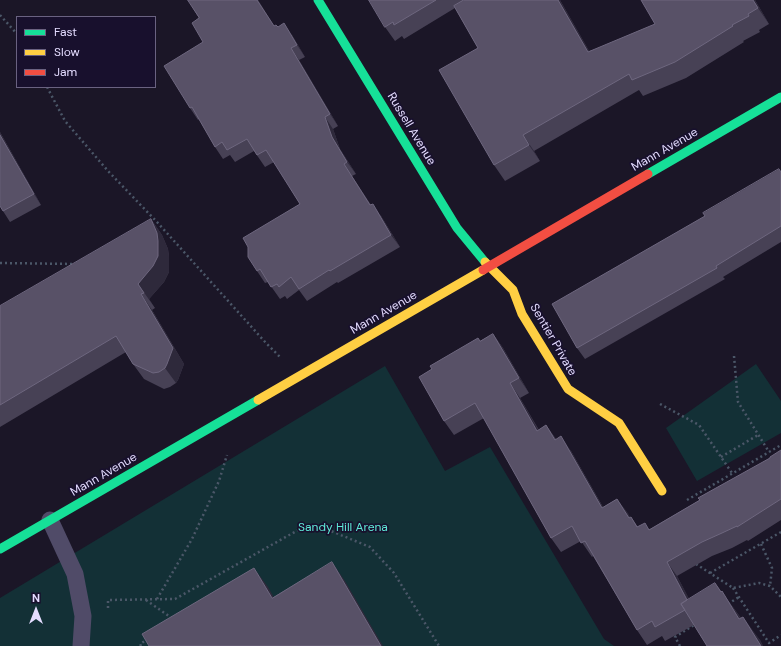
<!DOCTYPE html>
<html>
<head>
<meta charset="utf-8">
<style>
  body { margin:0 }
  #map { position:relative; width:781px; height:646px; overflow:hidden; background:#1b1627; font-family:"DM Sans",sans-serif }
  canvas { display:block }
  .legend { position:absolute; left:16px; top:16px; width:140px; height:72px; box-sizing:border-box; background:#18102d; border:1px solid #6a6281; margin:0; padding:5px 7px; list-style:none; font-size:12px; color:#e4dcff }
  .legend li { display:flex; align-items:center; gap:8px; height:20px }
  .legend b { width:20px; border:1px solid #6a6281 }
  .north { position:absolute; left:16px; top:590px; width:40px; height:40px; -webkit-text-stroke:3px #18102d; paint-order:stroke; rotate:0deg; font-size:11px; font-weight:700; line-height:16px; text-align:center; color:#e4dcff }
  .north::after { content:''; display:block; margin:auto; width:14px; height:18px; background:#e4dcff; clip-path:polygon(50% 0,100% 100%,50% 72%,0 100%) }
</style>
</head>
<body>
<div id="map">
<canvas width="781" height="646"></canvas>
<ul class="legend">
<li><b style="height:5px;background:#16e098"></b>Fast</li>
<li><b style="height:5px;background:#ffcf43"></b>Slow</li>
<li><b style="height:5px;background:#f24e42"></b>Jam</li>
</ul>
<div class="north">N</div>
</div>
<script>
const ctx = document.querySelector('canvas').getContext('2d');
ctx.lineJoin = 'round';
function paint(path, color) { ctx.fillStyle = color; ctx.fill(path, 'evenodd'); }
function strokePath(path, color, width, dash) { ctx.strokeStyle = color; ctx.lineWidth = width; ctx.lineCap = dash ? 'butt' : 'round'; ctx.setLineDash(dash || []); ctx.stroke(path); }
function drawText(font, color, halo, rows, align = 'center') {
  ctx.font = font + ' "DM Sans",sans-serif'; ctx.lineWidth = 3.5; ctx.setLineDash([]); ctx.textBaseline = 'middle'; ctx.strokeStyle = halo; ctx.fillStyle = color; for (const [text, x, y, turn = 0] of rows) {
    ctx.save(); ctx.translate(x, y); ctx.rotate((+turn || 0) * Math.PI / 180); ctx.textAlign = isNaN(turn) ? turn : align; if (halo) ctx.strokeText(text, 0, 0); ctx.fillText(text, 0, 0); ctx.restore();
  }
}
const green = new Path2D(`
  M756,364L781,401V433L697,481L666,428Z
  M385,366L445,471L490,447L604,639L614,646H0V598Z`);
const path = new Path2D(`
  M0,15L17,34
  M47,87L65,121L108,171L157,222L266,343L280,357
  M0,263L75,264
  M734,356L738,402L769,452
  M660,404L699,425L732,473
  M721,457L758,435
  M687,500L781,445
  M761,544L772,568L770,586
  M696,564L733,588L759,583L770,586L781,597
  M710,573L781,532
  M733,588L769,643L781,635
  M157,599L192,539L219,481L227,455
  M146,600L173,619
  M728,604L739,597
  M108,608V600L175,599L300,529L331,531L370,547L394,573L439,646
  M141,646L140,644L148,639
  M680,646L675,637L697,623`);
const lane = new Path2D(`
  M50,520L75,574L83,616L81,646`);
const fast = new Path2D(`
  M318,0L457,228L485,262
  M648,174L781,97
  M0,549L258,400`);
const slow = new Path2D(`
  M485,262L513,290L522,314L568,389L619,423L662,491
  M258,400L483,270`);
const jam = new Path2D(`
  M483,270L648,174`);
const wall = new Path2D(`
  M188,0H258L274,26L278,27L292,35L305,57L299,60L338,126L333,129L340,149L356,174L352,176L371,205L381,216L400,247L338,283L337,282L307,301L299,290L287,299L285,296L280,299L268,282L265,283L257,271L300,204L274,162L265,167L254,151L235,162L230,155L223,159L215,147L199,119L198,120L190,108L203,42L199,18Z
  M369,0H560L589,51L755,0L769,24L759,30L760,32L743,41L744,42L686,78L643,96L639,90L534,151L540,161L505,181L494,165L478,48L455,8L404,39L402,36L395,41L385,27Z
  M0,132L41,205L10,222L3,211Z
  M781,171V242L723,277L725,279L585,359L577,348L705,216Z
  M151,219L162,235L168,249L169,257V272L164,282L149,299L155,308L152,310L184,364L178,380L176,383L170,387L164,389L144,379L133,364L126,352L0,427V306Z
  M493,334L503,348L529,393L520,398L539,430L546,425L556,439L571,451L603,507L617,499L630,518L631,517L638,527L650,529L700,500L770,458L781,450V520L748,541L747,540L732,548L712,556L677,576L689,599L715,583L741,618L760,640L763,646H707L694,625L665,641L662,636L647,645L637,630L593,556L592,557L581,541L561,552L551,538L484,418L454,435L444,421L480,341Z`);
const shadedWall = new Path2D(`
  M257,0H258L282,38L274,26Z
  M558,0H560L599,68L588,52Z
  M753,0H755L769,24L758,8Z
  M284,23L292,35L305,57L297,45Z
  M291,48L299,60L338,126L330,114Z
  M325,117L333,129L340,149L356,174L347,162L332,137Z
  M0,132L41,205L34,194L0,135Z
  M523,135L534,151L540,161L529,145Z
  M344,164L352,176L378,217L370,205Z
  M373,204L381,216L400,247L391,235Z
  M151,219L162,235L168,249L169,257V272L164,282L149,299L155,308L138,284Z
  M141,294L152,310L184,364L178,380L176,383L165,368Z
  M493,334L503,348L529,393L519,378Z
  M510,383L520,398L547,445L537,431Z
  M546,425L556,440H555Z
  M561,436L571,451L612,523L602,508Z
  M617,499L628,513L639,533L629,518Z
  M332,562L345,581L383,646H381Z
  M667,562L677,576L701,621L691,606Z
  M254,568L268,587L285,617L272,598Z
  M715,583L738,614L756,642L739,619Z
  M743,617L760,640L763,646H761Z`);
const building = new Path2D(`
  M188,0H257L274,26L276,25L278,27L284,23L297,45L291,48L330,114L325,117L332,137L347,162L344,164L370,205L373,204L391,235L330,271L329,270L299,289L291,277L279,287L277,284L271,287L260,269L257,271L248,257V247L243,238L300,204L266,150L257,155L247,139L227,150L222,142L215,147L192,107L190,108L164,66L203,42L192,23L199,18Z
  M369,0H436L394,25L393,22L385,27Z
  M464,0H558L588,52L655,24L641,0H753L758,8L748,14L749,16L732,25L733,26L675,62L632,80L629,74L523,135L529,145L494,165L439,70L478,48L454,6Z
  M0,135L34,194L3,211L0,206Z
  M779,169L781,172V226L716,266L717,268L577,348L552,304L705,216L703,213Z
  M151,219L157,233L158,241V256L153,266L138,284L144,293L141,294L173,348L167,364L165,368L159,372L153,373L133,364L116,336L0,405V306Z
  M493,334L519,378L510,383L537,431L546,425L555,440L561,436L602,508L617,499L629,518L631,517L637,527L645,523L649,530L700,500L698,498L770,458V457L781,450V499L737,527V526L722,533L702,542L667,562L687,600L681,604L685,610L655,627L652,621L637,630L585,541L581,543L572,526L551,538L475,403L444,421L419,377L432,369L430,366L478,338L480,341Z
  M332,562L381,646H149L142,634L254,568L272,598Z
  M715,583L721,592L722,591L739,619L743,617L761,646H707L681,604Z`);
const streetNames = [
  ["Russell Avenue",411,129,59],
  ["Mann Avenue",665,150,-30],
  ["Mann Avenue",384,313,-30],
  ["Sentier Private",553,340,60],
  ["Mann Avenue",104,475,-30]
];
const parkNames = [
  ["Sandy Hill Arena",343,528]
];
paint(green, '#133036');
strokePath(path, '#4b5768', 2.5, [2, 3]);
strokePath(lane, '#504b68', 17);
strokePath(fast, '#16e098', 9);
strokePath(slow, '#ffcf43', 9);
strokePath(jam, '#f24e42', 9);
paint(wall, '#474155');
paint(shadedWall, '#2e293b');
paint(building, '#585167');
strokePath(building, '#6e677f', 1);
drawText('12px', '#e4dcff', '#18102d', streetNames);
drawText('12px', '#5ee9d7', '#18102d', parkNames);
</script>
</body>
</html>
